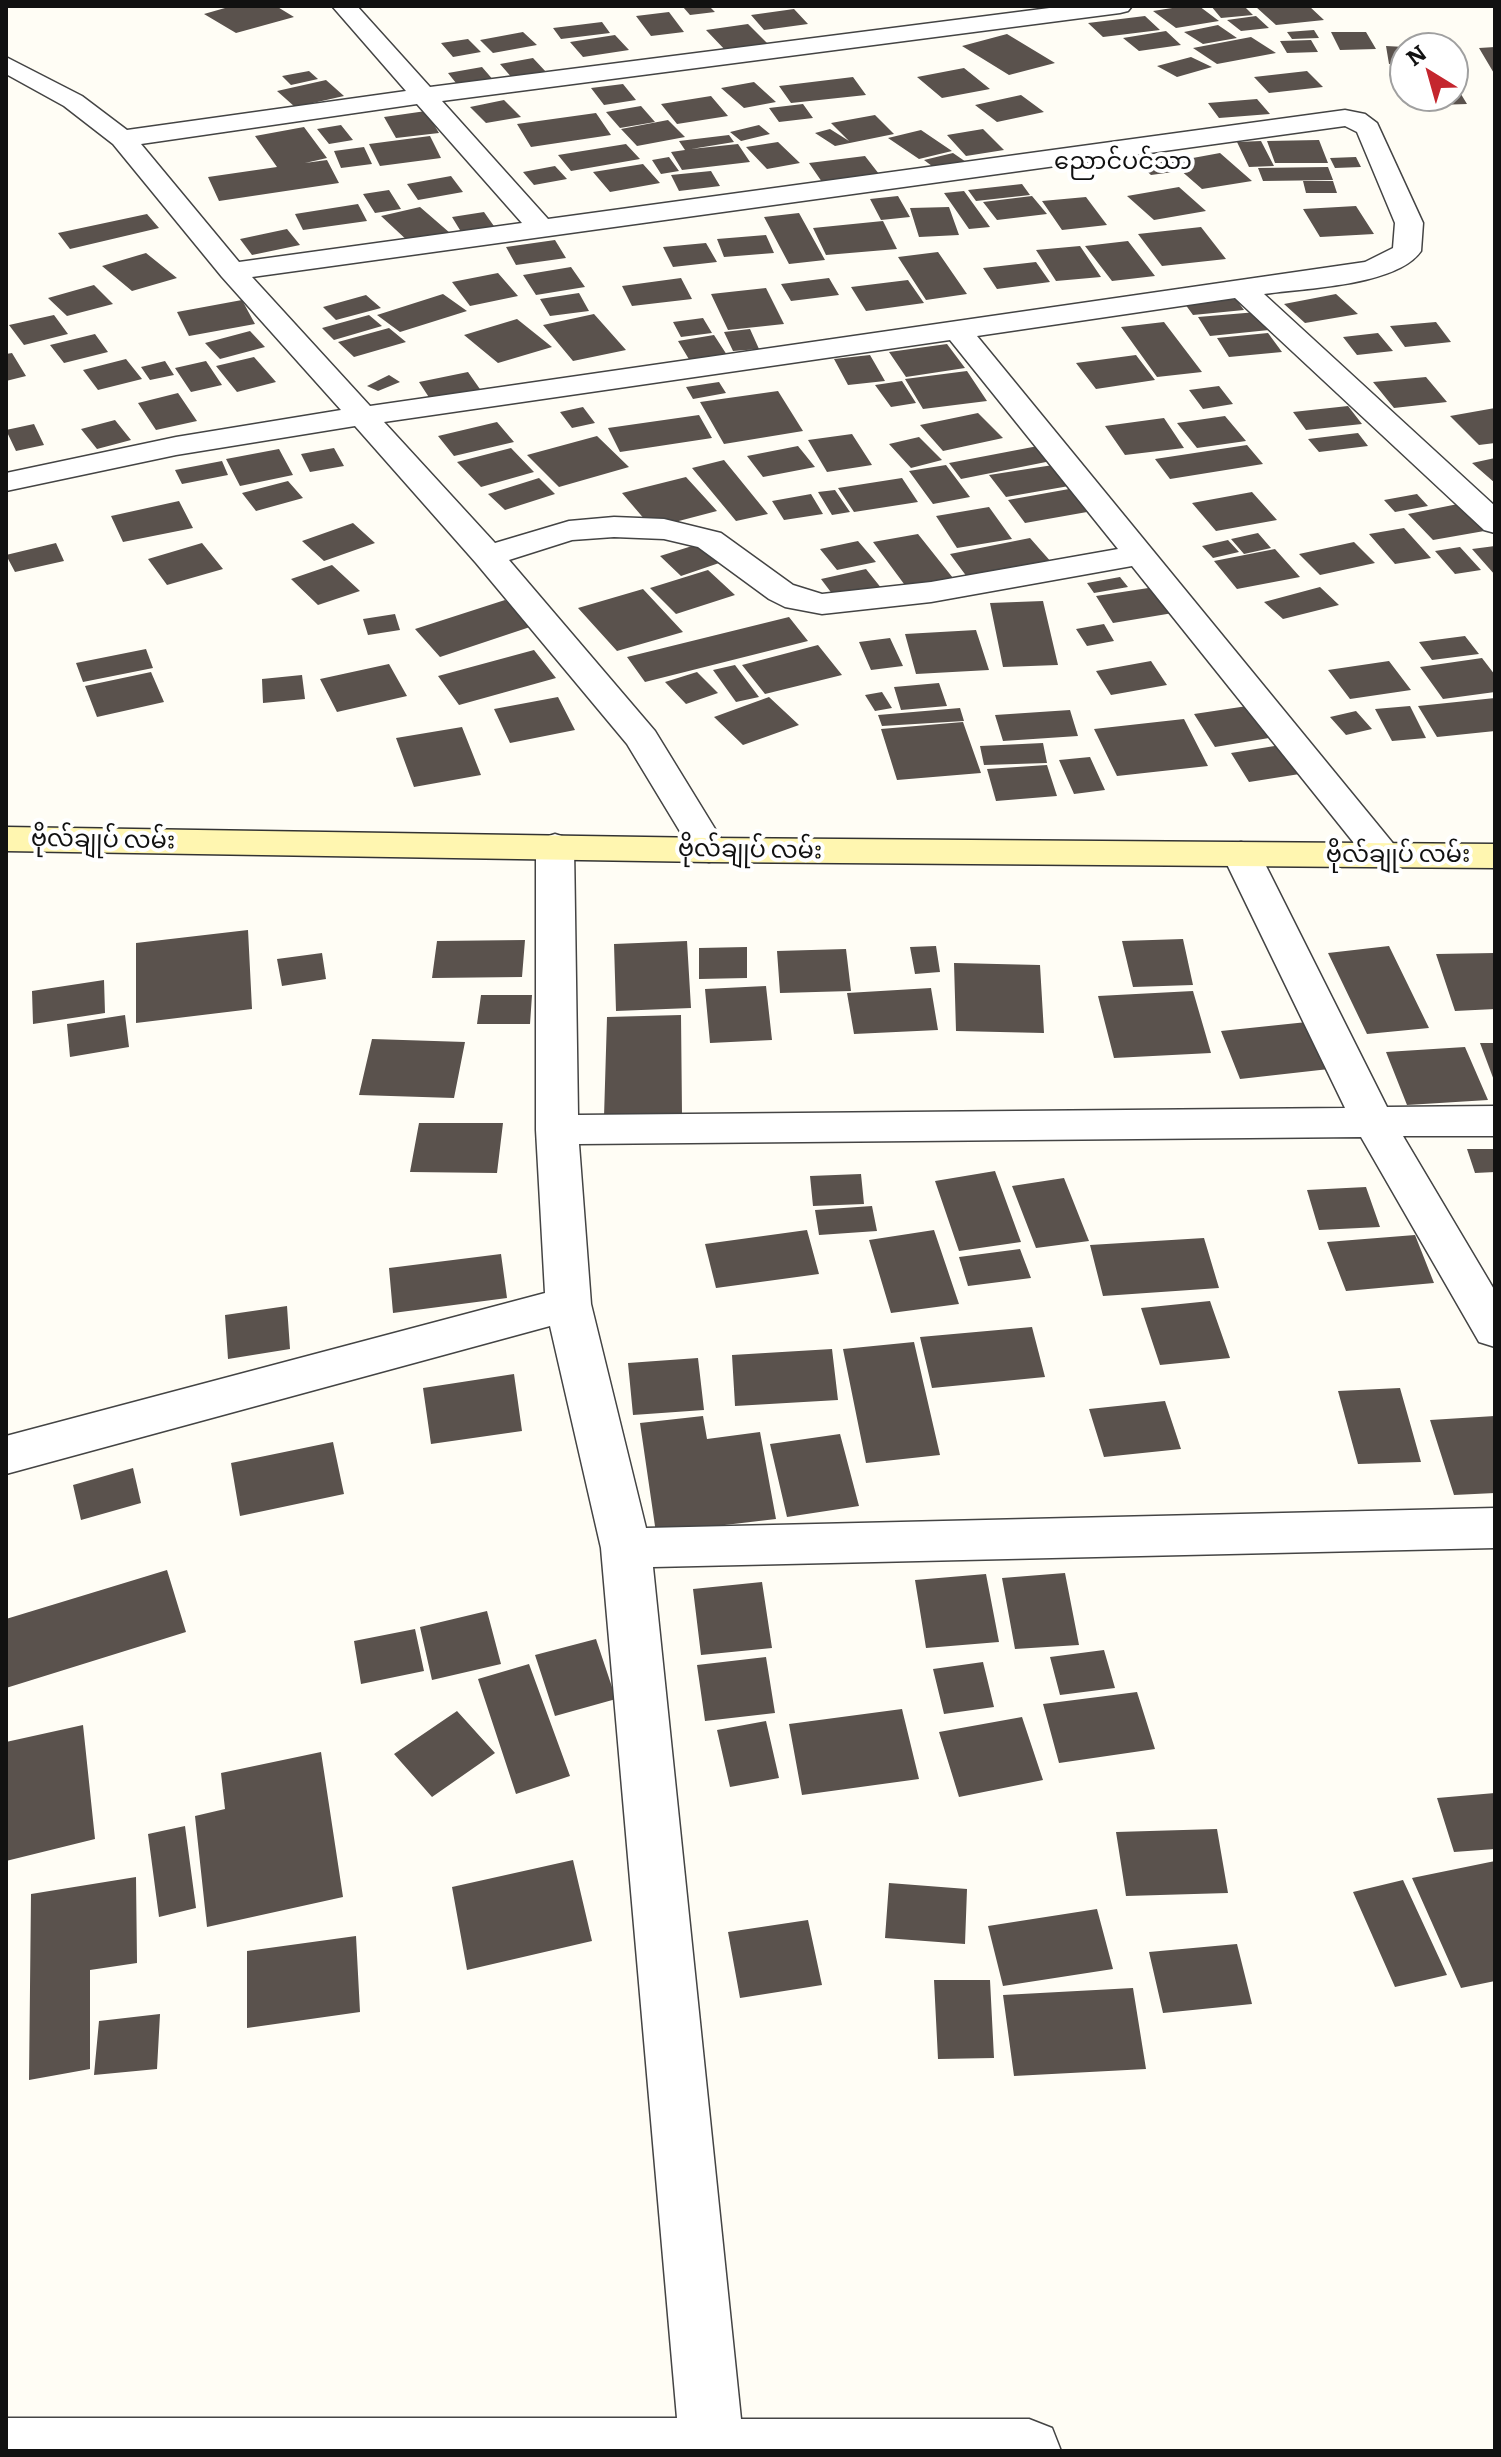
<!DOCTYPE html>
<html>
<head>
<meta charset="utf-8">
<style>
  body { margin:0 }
  #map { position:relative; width:1501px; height:2457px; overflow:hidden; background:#fffdf5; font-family:Literata,serif }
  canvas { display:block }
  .frame { position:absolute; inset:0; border:8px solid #111; pointer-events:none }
  .north { position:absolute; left:1389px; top:32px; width:80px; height:80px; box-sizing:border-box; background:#fff; border:2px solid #a0a0a0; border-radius:50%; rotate:323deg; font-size:22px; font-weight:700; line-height:32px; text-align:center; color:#111 }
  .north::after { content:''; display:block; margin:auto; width:28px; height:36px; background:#c4262e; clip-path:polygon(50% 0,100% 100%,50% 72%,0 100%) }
</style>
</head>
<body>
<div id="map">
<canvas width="1501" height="2457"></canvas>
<div class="frame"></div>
<div class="north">N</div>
</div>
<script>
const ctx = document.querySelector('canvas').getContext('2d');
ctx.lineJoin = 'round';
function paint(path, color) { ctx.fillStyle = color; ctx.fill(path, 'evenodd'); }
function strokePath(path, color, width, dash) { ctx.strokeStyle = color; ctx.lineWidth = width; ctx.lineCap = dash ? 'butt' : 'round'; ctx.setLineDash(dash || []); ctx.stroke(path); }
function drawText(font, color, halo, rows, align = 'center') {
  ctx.font = font + ' Literata,"Noto Sans Myanmar",serif'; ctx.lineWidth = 8; ctx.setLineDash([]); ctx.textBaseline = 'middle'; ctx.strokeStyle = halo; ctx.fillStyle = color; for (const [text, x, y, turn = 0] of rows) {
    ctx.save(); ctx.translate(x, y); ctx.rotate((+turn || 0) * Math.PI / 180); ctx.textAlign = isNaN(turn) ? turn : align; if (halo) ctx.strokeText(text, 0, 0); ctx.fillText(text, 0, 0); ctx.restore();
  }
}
const building = new Path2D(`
  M232,6H276L294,17L236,33L204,14Z
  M709,6L715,12L690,15L683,7Z
  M1185,6H1199L1219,21L1176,28L1153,11Z
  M1211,6H1244L1253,15L1221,18Z
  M1264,6H1309L1324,20L1276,25L1256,7Z
  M794,9L808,24L764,30L751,15Z
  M669,12L684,32L651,36L636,16Z
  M1145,16L1160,30L1103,37L1088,23Z
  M1256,16L1269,28L1241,31L1227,20Z
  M602,22L610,33L561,39L553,28Z
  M748,24L769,45L727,52L706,30Z
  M1218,25L1237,38L1203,44L1184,32Z
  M1314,30L1319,38L1292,39L1287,32Z
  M1166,31L1181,45L1139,51L1123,38Z
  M523,32L537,45L493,53L480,40Z
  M1331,32H1366L1376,49L1340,50Z
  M1007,34L1055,63L1009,75L962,46Z
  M615,35L629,50L583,57L570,42Z
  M1251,37L1276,53L1217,64L1193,48Z
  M468,39L481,52L453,57L441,43Z
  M1311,40L1318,52L1287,53L1280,41Z
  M1386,46L1405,47V65L1389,64Z
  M1495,47V75L1479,48Z
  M1191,57L1212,67L1177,77L1157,66Z
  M533,58L547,73L513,79L500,64Z
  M482,67L495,82L460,88L448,73Z
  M964,68L990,89L942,98L917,77Z
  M309,71L318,79L291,85L282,76Z
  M1307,71L1323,87L1269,93L1254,77Z
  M853,77L866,95L791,103L779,86Z
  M326,80L344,96L295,107L277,91Z
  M1453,81L1467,104L1408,106L1396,84H1405V96H1453Z
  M754,82L776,102L744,108L721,88Z
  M623,84L636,100L604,105L591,88Z
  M1021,95L1044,112L997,122L975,105Z
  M711,96L728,116L677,124L661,104Z
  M1257,99L1270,114L1219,118L1208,103Z
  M504,100L521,117L486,123L470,107Z
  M803,104L813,118L779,122L769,108Z
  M641,106L655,122L620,128L606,112Z
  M426,111L439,133L396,138L384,117Z
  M596,113L611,135L531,147L517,124Z
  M875,115L894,134L835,146L815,133L830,129L849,141L831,123Z
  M668,120L685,137L637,146L621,129Z
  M341,125L353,140L329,144L317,129Z
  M759,125L770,134L741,141L730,132Z
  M304,127L327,158L305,163L327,160L339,183L219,201L208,177L277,167L255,136Z
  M983,129L1004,150L966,156L947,135Z
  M921,130L952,151L919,159L888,138Z
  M729,135L734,142L691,149L738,144L750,162L682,170L671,152L685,150L679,141Z
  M430,136L441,158L380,166L369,144Z
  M1319,140L1328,163H1275L1267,141Z
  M1261,141L1274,166L1249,167L1237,142Z
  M778,142L800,163L767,169L746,147Z
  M626,144L640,159L571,171L558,155Z
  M364,147L372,164L341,168L334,151Z
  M953,153L969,164L940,172L924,160Z
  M1220,153L1252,181L1202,189L1171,162Z
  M865,156L879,174L822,182L809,163Z
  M669,157L679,171L661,174L652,160Z
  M1356,157L1361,167L1335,168L1330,158Z
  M1161,161L1173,172L1151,175L1139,164Z
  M643,164L660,183L610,192L593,172Z
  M555,166L567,179L534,185L523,172Z
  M1328,167L1333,180L1263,181L1258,168Z
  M711,171L720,186L679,191L671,175Z
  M451,176L463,192L418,200L407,184Z
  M1303,181H1333L1337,193H1306Z
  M1022,184L1030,195L976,201L968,190Z
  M1179,187L1206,211L1154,220L1127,196Z
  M389,190L401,209L375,213L363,194Z
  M964,191L990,227L969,229L944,193Z
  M898,196L910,217L881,220L870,199Z
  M1032,196L1047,214L997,220L983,202Z
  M1086,197L1107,225L1062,230L1042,201Z
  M358,204L367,221L303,230L295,214Z
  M1356,206L1374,234L1320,237L1303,209Z
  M420,207L450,233L410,243L381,216Z
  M949,207L959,235L919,237L910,208Z
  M484,212L496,229L463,235L452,217Z
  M799,213L825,260L789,264L764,217Z
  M147,214L159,228L70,249L58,233Z
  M883,221L897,249L826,255L813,228Z
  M1201,227L1226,259L1162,266L1138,234Z
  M287,229L300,245L252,255L240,239Z
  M766,235L774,253L724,257L717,239Z
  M555,240L566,258L516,265L506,247Z
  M1128,241L1155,276L1112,281L1085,246Z
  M706,243L717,262L673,267L663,247Z
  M1080,246L1101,277L1056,281L1036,250Z
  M938,252L967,294L926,300L898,257Z
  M146,253L177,278L132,291L102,266Z
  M1036,262L1050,282L997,289L983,268Z
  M571,267L585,287L536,295L523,275Z
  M498,273L518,296L470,306L452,282Z
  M681,278L692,299L632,306L622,286Z
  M829,278L839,295L791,301L781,284Z
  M908,280L924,303L866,311L851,287Z
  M94,285L113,304L67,316L48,298Z
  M766,288L784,324L728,330L711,294Z
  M579,293L589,311L550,316L540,299Z
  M443,294L467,311L400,332L377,315Z
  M1336,294L1358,314L1305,323L1284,304Z
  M366,295L381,308L336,320L323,307Z
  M1236,299L1244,310L1193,315L1185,304Z
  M242,300L255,324L189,336L177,312Z
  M1257,312L1269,330L1210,336L1198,317Z
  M594,314L626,350L573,361L543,325Z
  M54,315L68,334L24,345L9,325Z
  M369,315L382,326L334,340L322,328Z
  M703,318L712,333L681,337L673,322Z
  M517,319L552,347L498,363L464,335Z
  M1164,322L1202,372L1157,377L1121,327Z
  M1436,322L1451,342L1405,347L1390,326Z
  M389,328L406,342L354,357L338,342Z
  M750,329L759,349L733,351L724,332Z
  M250,331L265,347L220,359L205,343Z
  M1268,333L1282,352L1229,357L1217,338Z
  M1378,333L1393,351L1357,355L1343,337Z
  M95,334L108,352L64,363L50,345Z
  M714,335L727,355L690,361L678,341Z
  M947,344L965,368L906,377L889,352Z
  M12,353L26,376L6,381V354Z
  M870,355L885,381L848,385L834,359Z
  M1136,355L1155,380L1096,389L1076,363Z
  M254,357L276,382L237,392L216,366Z
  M126,359L142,379L98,390L83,370Z
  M165,361L174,375L150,380L141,367Z
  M206,361L222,385L191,392L175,368Z
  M967,371L987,401L923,409L905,379Z
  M468,372L482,392L432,402L419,382Z
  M389,375L400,382L378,391L367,386Z
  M1426,377L1447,402L1394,408L1373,382Z
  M902,381L916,403L891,407L875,385Z
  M719,382L726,393L693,399L686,387Z
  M1219,386L1233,404L1203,409L1189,390Z
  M778,391L803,431L724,444L700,402Z
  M178,393L197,421L156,430L138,403Z
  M1348,406L1362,424L1306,430L1293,412Z
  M583,407L595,423L572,428L560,412Z
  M1495,408V443L1479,445L1450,416Z
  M978,413L1003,438L943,451L920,425Z
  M699,415L712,438L620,452L608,428Z
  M1225,416L1246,441L1197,448L1177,423Z
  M1164,418L1184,448L1125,455L1105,426Z
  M115,420L131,440L97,449L81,429Z
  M497,422L514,442L454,456L438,436Z
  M34,424L44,445L16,451L6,430Z
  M1358,433L1368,446L1319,452L1308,439Z
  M852,434L872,465L827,472L808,440Z
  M597,436L629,467L559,487L527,455Z
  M919,437L942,460L911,468L889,444Z
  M1247,445L1263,464L1170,479L1155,459Z
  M798,446L815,467L763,477L747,456Z
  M1038,446L1051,461L961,479L949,463Z
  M334,448L344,466L310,472L301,454Z
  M511,448L534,472L481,487L457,462Z
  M279,449L293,475L240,486L226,459Z
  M1495,458V483L1472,463Z
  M724,460L768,514L736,521L692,468Z
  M222,461L228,475L182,484L175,470Z
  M946,465L970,497L933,504L909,471Z
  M1053,465L1069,486L1006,497L989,475Z
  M686,477L717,511L652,528L622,493Z
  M539,478L555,494L505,510L488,494Z
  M902,478L918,502L854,512L838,488Z
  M288,481L303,498L256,511L242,493Z
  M1069,489L1087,512L1025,523L1008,500Z
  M835,490L850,512L832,515L818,492Z
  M1252,492L1277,520L1216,531L1192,503Z
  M811,494L823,514L784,520L772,501Z
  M1417,494L1428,506L1395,512L1384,500Z
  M179,501L193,528L123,542L111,516Z
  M1463,503L1490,530L1433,540L1408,514Z
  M989,507L1012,539L957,548L936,516Z
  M353,523L375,543L324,561L302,541Z
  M1404,528L1431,558L1395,564L1369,534Z
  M1258,533L1271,548L1244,554L1231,539Z
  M918,534L953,578L907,588L873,542Z
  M1030,538L1052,563L970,581L950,554Z
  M1228,540L1239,552L1213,558L1202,546Z
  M858,541L876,562L837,570L820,549Z
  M705,542L725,561L681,576L660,556Z
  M1354,542L1375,563L1320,575L1299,554Z
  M56,543L64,561L15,572L6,555Z
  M202,543L223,569L167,585L148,559Z
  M1495,546V575L1472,549Z
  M1460,547L1481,570L1455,574L1435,551Z
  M1275,549L1300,577L1237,589L1214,561Z
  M332,565L360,591L318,605L291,579Z
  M866,569L882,589L836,599L821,579Z
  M708,570L735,595L676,614L650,588Z
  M1120,577L1128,587L1094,593L1087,583Z
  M1155,587L1173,613L1113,623L1096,596Z
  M1320,587L1339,605L1283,619L1264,602Z
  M643,589L683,632L617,651L578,608Z
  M505,600L533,626L440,657L415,629Z
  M1043,601L1058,665L1003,667L990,603Z
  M395,614L400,630L368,635L363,619Z
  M789,617L808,641L645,682L627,657Z
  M1104,624L1114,641L1087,646L1076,629Z
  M976,630L989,670L916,674L905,634Z
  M1465,636L1479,654L1432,660L1419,642Z
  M890,638L903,666L871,670L859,642Z
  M818,645L842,675L765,694L742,665Z
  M146,649L153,668L83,682L76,663Z
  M534,650L556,678L459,705L438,676Z
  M1482,658L1495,675V692L1443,699L1420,667Z
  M1151,661L1167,685L1111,695L1096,671Z
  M1389,661L1411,690L1350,699L1328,670Z
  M389,664L407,696L337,712L320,679Z
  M735,665L759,697L736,702L713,670Z
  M151,672L164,702L97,717L85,686Z
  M697,672L718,693L686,704L665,682Z
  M302,675L305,699L263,703L262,679Z
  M939,683L947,706L901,710L894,687Z
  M882,692L892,708L875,711L865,695Z
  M558,697L575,730L510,743L494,709Z
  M769,697L799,725L743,745L714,717Z
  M1495,698V731L1437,737L1418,706Z
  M1254,705L1275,737L1215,747L1194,714Z
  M1410,706L1426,738L1392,741L1375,709Z
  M960,708L964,721L882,726L878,715Z
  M1070,710L1078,736L1003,741L995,715Z
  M1356,711L1372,729L1346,735L1330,717Z
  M1184,719L1208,766L1117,776L1094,729Z
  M963,722L981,773L897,780L881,729Z
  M462,727L481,775L414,787L396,738Z
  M1043,743L1047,763L984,765L980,746Z
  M1287,744L1306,773L1249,782L1231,753Z
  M1090,757L1105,790L1074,794L1059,760Z
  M1047,765L1057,796L996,801L987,769Z
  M248,930L252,1009L136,1023V943Z
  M1183,939L1193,985L1133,987L1122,941Z
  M525,940L522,977L432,978L437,941Z
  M687,941L691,1008L616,1011L614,944Z
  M936,946L940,972L915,974L910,947Z
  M1389,946L1429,1028L1367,1034L1328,953Z
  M747,947V978L699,979V948Z
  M846,949L851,991L780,993L777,951Z
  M322,953L326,979L282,986L277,959Z
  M1495,953V1009L1455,1011L1436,954Z
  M954,963L1040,965L1044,1033L956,1031Z
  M104,980L105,1013L33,1024L32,991Z
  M766,986L772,1040L710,1043L705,989Z
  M931,988L938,1030L854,1034L847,993Z
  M1193,991L1211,1053L1114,1058L1098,996Z
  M481,995H532L530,1024H477Z
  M125,1015L129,1047L70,1057L67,1024Z
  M681,1015L682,1115L604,1117L607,1017Z
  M1307,1022L1329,1069L1240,1079L1221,1031Z
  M372,1039L465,1042L454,1098L359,1095Z
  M1480,1043H1495V1083Z
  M1465,1047L1488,1100L1407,1105L1386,1052Z
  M419,1123H503L497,1173L410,1172Z
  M1467,1149H1495V1172L1475,1173Z
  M995,1171L1021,1242L959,1251L935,1181Z
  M861,1174L864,1204L813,1206L810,1176Z
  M1064,1178L1089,1241L1036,1248L1012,1186Z
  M1366,1187L1380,1227L1319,1230L1307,1190Z
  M872,1206L877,1231L819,1235L815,1210Z
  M807,1230L819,1274L716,1288L705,1244Z
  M934,1230L959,1304L891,1313L869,1240Z
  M1415,1235L1434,1283L1346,1291L1327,1242Z
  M1204,1238L1219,1288L1103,1296L1090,1245Z
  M1020,1249L1031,1278L968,1286L959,1257Z
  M501,1254L507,1298L393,1313L389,1268Z
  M1210,1301L1230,1358L1160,1365L1141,1308Z
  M287,1306L290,1349L228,1359L225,1315Z
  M1032,1327L1045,1377L932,1388L920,1337Z
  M914,1342L940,1455L866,1463L843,1349Z
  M832,1349L838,1400L735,1406L732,1355Z
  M698,1358L704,1410L633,1415L628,1363Z
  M514,1374L522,1431L431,1444L423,1388Z
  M1400,1388L1421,1462L1358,1464L1338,1391Z
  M1165,1401L1181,1449L1104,1457L1089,1409Z
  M703,1416L707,1439L760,1432L776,1519L656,1533L640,1423Z
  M1495,1416V1493L1454,1495L1430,1420Z
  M840,1434L859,1506L787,1517L770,1444Z
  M333,1442L344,1494L240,1516L231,1463Z
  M133,1468L141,1503L81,1520L73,1485Z
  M167,1570L186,1632L6,1688V1619Z
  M1065,1573L1079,1645L1015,1649L1002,1578Z
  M986,1574L999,1642L926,1648L915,1580Z
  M762,1582L772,1648L701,1655L693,1589Z
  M487,1611L501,1664L432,1680L420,1627Z
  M415,1629L424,1671L361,1684L354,1641Z
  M596,1639L616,1699L555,1716L535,1655Z
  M1104,1650L1115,1688L1060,1695L1050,1657Z
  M766,1657L775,1713L705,1721L697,1665Z
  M983,1662L994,1707L944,1714L933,1669Z
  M529,1664L570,1776L516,1794L478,1679Z
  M1137,1692L1155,1749L1059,1763L1043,1704Z
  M902,1709L919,1779L802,1795L789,1724Z
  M457,1711L495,1753L432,1797L394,1754Z
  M1022,1717L1043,1780L959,1797L939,1732Z
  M766,1721L779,1778L730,1787L717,1730Z
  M83,1725L95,1839L6,1861V1742Z
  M321,1752L343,1897L207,1927L195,1816L225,1809L221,1773Z
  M1495,1793V1849L1454,1852L1437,1798Z
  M185,1826L196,1908L159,1917L148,1834Z
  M1217,1829L1228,1893L1126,1896L1116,1832Z
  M573,1860L592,1941L467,1970L452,1887Z
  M1495,1861V1981L1461,1988L1412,1878Z
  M136,1877L137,1963L90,1970V2069L29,2080L31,1894Z
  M1403,1880L1447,1975L1395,1987L1353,1892Z
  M889,1883L967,1889L965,1944L885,1938Z
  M1097,1909L1113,1969L1003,1986L988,1926Z
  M808,1920L822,1985L740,1998L728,1932Z
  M356,1936L360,2012L247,2028V1951Z
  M1237,1944L1252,2004L1163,2013L1149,1952Z
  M934,1980H990L994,2058L938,2059Z
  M1133,1988L1146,2069L1014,2076L1003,1995Z
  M160,2014L157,2069L94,2075L99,2021Z`);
const street = new Path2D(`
  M332,6H357L430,87L1065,6H1132L1128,11L1120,13L442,101L548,219L1345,110L1365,114L1377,123L1423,223L1421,251C1397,286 1304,288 1264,294L1495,506V533L1484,530L1235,298L977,336L1396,847L1402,855L1396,863L1383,867L1370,863L1132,566L931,602L822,614L785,607L769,599L698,547L664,539L614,537L572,540L509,560L655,731L728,850L722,858L709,862L696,858L627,744L476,563L355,426L176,455L6,491V473L176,437L341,410L222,277L113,144L64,106L6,74V57L82,96L127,130L406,91ZM417,104L522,223L239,262L141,144ZM1345,126L1357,132L1395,223L1393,248L1365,262L370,406L252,277ZM950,340L1118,549L931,582L822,594L793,585L721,533L664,519L614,517L569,521L495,543L384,422Z
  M555,834L568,838L574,846L578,1115L1345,1108L1222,854L1228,846L1241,842L1254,846L1260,854L1387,1107L1495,1106V1136H1403L1495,1291V1347L1479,1342L1361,1137L579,1144L591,1304L646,1528L1495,1508V1548L653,1567L741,2419H1029L1052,2428L1061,2451H6V2418H677L601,1548L550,1326L6,1474V1436L545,1293L536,1130V846L542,838Z`);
const secondary = new Path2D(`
  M6,827L709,838L1495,844V868L709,862L6,851Z`);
const farQuarternames = [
  ["ညောင်ပင်သာ",1123,162]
];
const streetNames = [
  ["ဗိုလ်ချုပ် လမ်း",103,840,1],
  ["ဗိုလ်ချုပ် လမ်း",750,850,1],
  ["ဗိုလ်ချုပ် လမ်း",1398,855]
];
paint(building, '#5a524d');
strokePath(street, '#444', 3);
strokePath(secondary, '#333', 3);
paint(street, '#fff');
paint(secondary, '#fff6b0');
drawText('24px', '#111', '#fff', farQuarternames);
drawText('24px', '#111', '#fff', streetNames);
</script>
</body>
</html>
